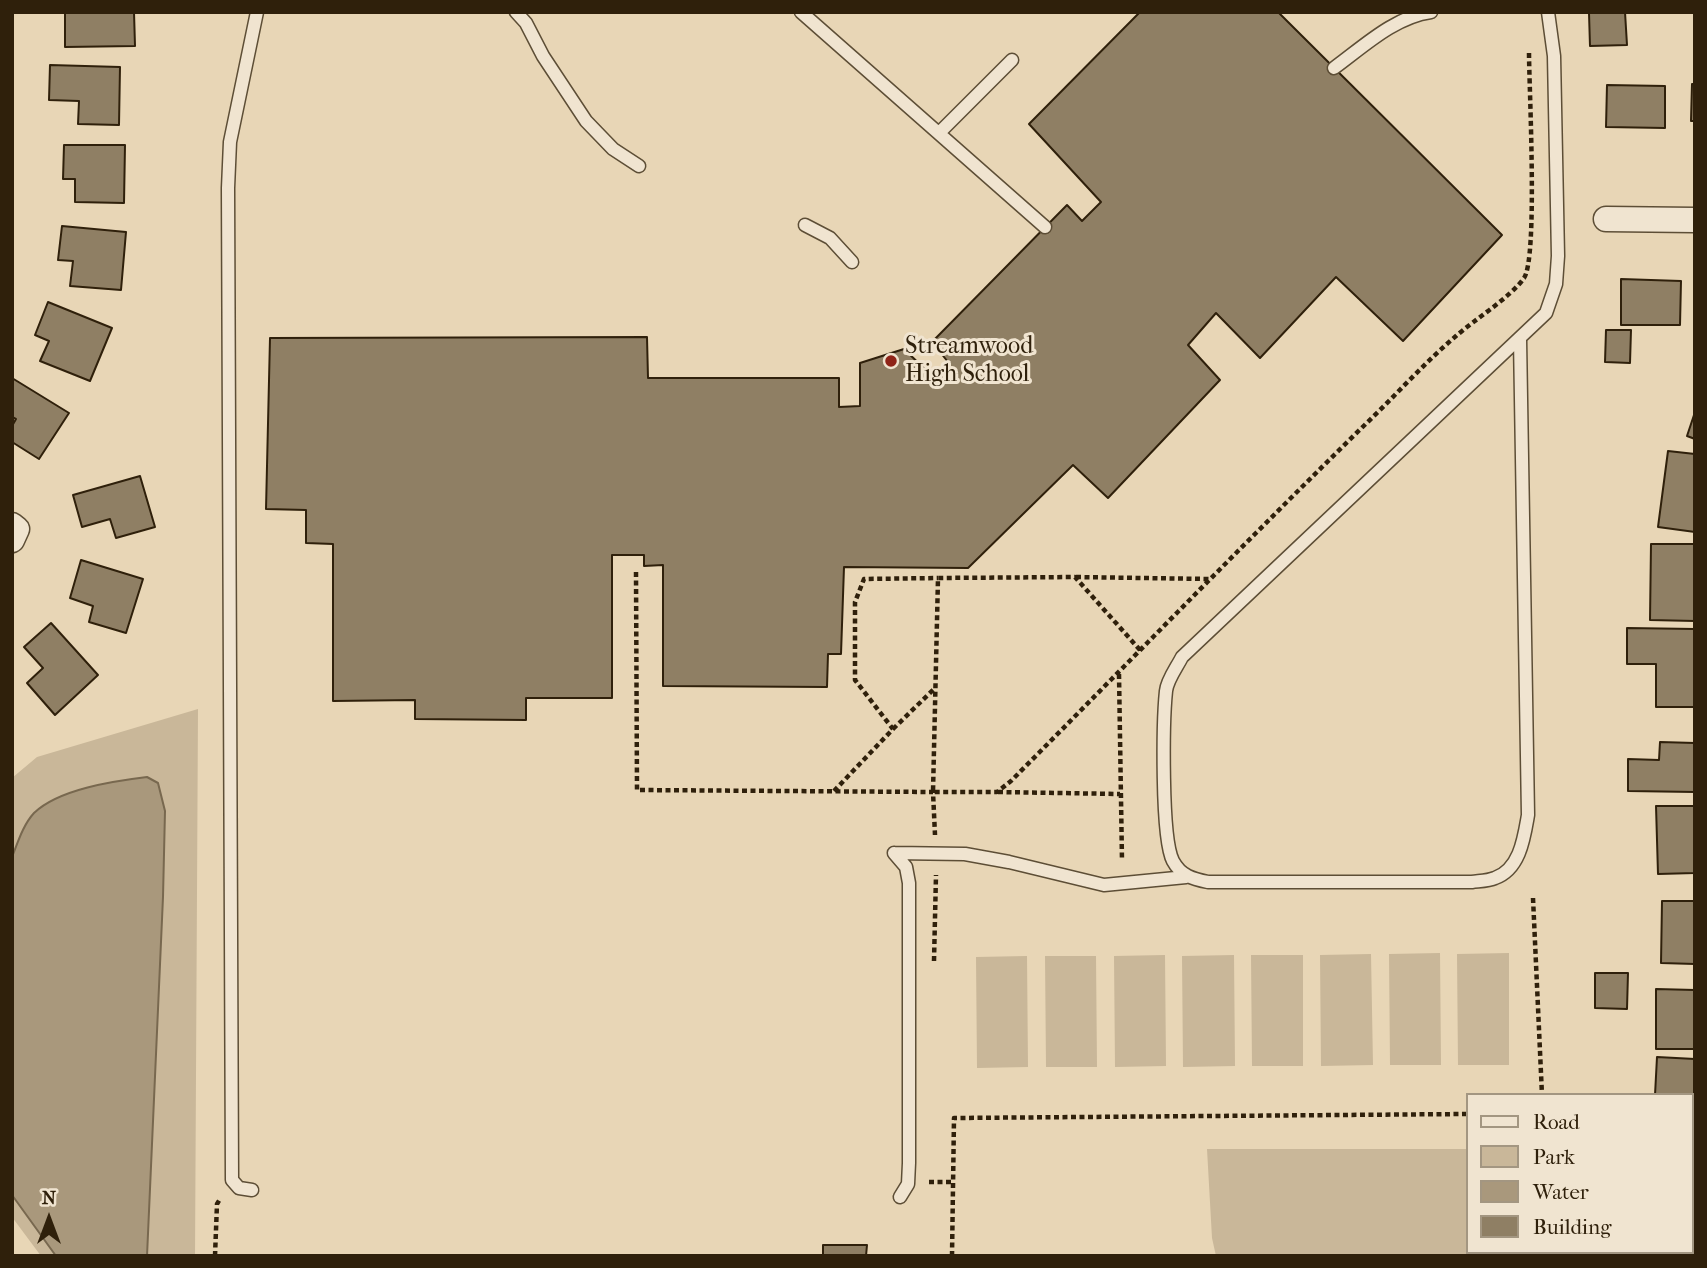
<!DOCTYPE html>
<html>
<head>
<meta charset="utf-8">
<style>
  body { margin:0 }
  #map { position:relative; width:1707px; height:1268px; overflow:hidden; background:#e8d6b6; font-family:"IM FELL French Canon",serif }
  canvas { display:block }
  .frame { position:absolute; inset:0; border:14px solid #2f200b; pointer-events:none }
  .legend { position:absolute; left:1466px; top:1093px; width:228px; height:161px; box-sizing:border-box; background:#f0e4d0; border:2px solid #a39681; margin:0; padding:9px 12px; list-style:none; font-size:21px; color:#2f200b }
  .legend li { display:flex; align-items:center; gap:14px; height:35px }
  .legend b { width:35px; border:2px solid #a39681 }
  .north { position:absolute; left:14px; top:1184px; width:70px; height:70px; -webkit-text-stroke:5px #f0e4d0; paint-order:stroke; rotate:0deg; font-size:19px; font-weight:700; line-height:28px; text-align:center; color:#2f200b }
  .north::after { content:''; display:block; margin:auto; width:24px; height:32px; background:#2f200b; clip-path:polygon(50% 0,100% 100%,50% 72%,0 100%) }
</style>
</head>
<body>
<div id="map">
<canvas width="1707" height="1268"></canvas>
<div class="frame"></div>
<ul class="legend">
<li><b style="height:9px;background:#f0e4d0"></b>Road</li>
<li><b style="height:19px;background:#c9b799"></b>Park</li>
<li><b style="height:19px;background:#a9987c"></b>Water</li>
<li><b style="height:19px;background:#8f7f64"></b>Building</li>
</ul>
<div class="north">N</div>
</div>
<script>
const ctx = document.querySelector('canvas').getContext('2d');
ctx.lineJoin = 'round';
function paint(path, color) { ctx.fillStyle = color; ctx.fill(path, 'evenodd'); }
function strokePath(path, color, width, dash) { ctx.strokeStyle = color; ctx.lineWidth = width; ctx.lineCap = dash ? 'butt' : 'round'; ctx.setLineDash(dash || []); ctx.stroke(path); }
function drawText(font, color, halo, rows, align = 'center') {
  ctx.font = font + ' "IM FELL French Canon",serif'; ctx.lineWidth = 6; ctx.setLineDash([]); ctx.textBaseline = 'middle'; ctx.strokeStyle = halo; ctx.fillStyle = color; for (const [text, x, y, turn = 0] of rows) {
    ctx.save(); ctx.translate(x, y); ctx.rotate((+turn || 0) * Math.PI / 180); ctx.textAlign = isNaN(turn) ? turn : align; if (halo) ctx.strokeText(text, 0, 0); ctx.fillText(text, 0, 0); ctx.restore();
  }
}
const green = new Path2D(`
  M198,709L195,1256H41L12,1217V778L37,757Z
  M1440,953L1441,1065H1390L1389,954Z
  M1509,953V1065H1458L1457,954Z
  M1371,954L1373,1065L1321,1066L1320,955Z
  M1165,955L1166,1066L1115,1067L1114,956Z
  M1234,955L1235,1066L1183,1067L1182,956Z
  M1251,955H1303V1066H1252Z
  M1027,956L1028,1067L977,1068L976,957Z
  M1045,956H1096L1097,1067H1046Z
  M1207,1149H1467V1252H1521V1256H1216L1212,1238Z`);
const water = new Path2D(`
  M147,777L158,783L165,811L163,897L147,1256H56L12,1195V857C18,842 23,825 34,813C59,789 114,781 147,777Z`);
const building = new Path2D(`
  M65,12H134L135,46L65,47Z
  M1140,12H1278L1502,235L1403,341L1336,277L1260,358L1216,313L1188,345L1220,380L1108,498L1073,465L968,568L844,567L841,654H828L827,687L663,686V565L644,566V555H612V698H526V720L415,719V700L333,701V544L306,543V510L266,509L270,338L647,337L648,378H839V407L860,406V363L904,349L932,376L948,362L932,342L1067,205L1082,221L1101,202L1029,124Z
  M1625,12L1627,45L1590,46L1589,13Z
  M50,65L120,67L119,125L78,124L79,101L49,100Z
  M1692,84H1695V121H1691Z
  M1607,85L1665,86V128L1606,127Z
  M64,145H125L124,203L75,202V179H63Z
  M62,226L126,232L121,290L70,286L73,261L58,260Z
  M1621,279L1681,281L1680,325H1621Z
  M48,302L112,328L90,381L40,361L49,341L35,335Z
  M1606,330H1631L1630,363L1605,362Z
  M12,378L69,413L39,459L12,442V426L16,419L12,417Z
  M1695,412V439L1687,436Z
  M1668,451L1695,454V532L1658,527Z
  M140,476L155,527L116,538L110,519L82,527L73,495Z
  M1651,544H1695V621L1650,620Z
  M81,560L143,579L126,633L89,622L93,606L70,598Z
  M51,623L98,675L55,715L27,683L43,668L24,647Z
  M1627,628L1695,629V707H1656V664H1627Z
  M1660,742L1695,743V792L1628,791V759L1659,760Z
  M1656,806H1695V873L1658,874Z
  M1662,901H1695V964L1661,963Z
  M1595,973H1628L1627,1009L1595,1008Z
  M1656,989L1695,990V1049H1656Z
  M1657,1057L1695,1059V1119H1691V1095H1655Z
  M1691,1145H1695V1192H1691Z
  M1691,1231H1695V1256H1657L1658,1252H1691Z
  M823,1245H867L866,1256H823Z`);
const path = new Path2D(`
  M636,572L637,790L933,792L935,835
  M1076,577L1209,579
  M1140,650L1075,577L938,578L933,792H997L1011,781C1134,657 1255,532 1380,410C1405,385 1429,359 1456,336C1474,320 1511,297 1524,278C1538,258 1529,87 1529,52
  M1119,674L1122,861
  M893,729L935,688
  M834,791L893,729L855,680V602L864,579L938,578
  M998,792L1120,794
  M1533,898L1542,1095
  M934,961L936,875
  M929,1182H953
  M1561,1252V1256
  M215,1256L217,1204L220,1199
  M952,1256L954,1118L1467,1114`);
const service = new Path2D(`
  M516,12L526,23L543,56L586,121L613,149L639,166
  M801,12L1045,227
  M1334,68C1363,47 1394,17 1431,12
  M939,133L1012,60
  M805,225L830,238L852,262
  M1520,339L1528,815C1524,838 1520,869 1495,878C1488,881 1479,881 1472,882H1208C1193,879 1181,876 1173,861C1161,838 1163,720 1166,691C1167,680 1177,667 1182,657L1546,313L1556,284L1558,256L1554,56L1548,12
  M894,853L906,867L909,883V1163L908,1184L900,1197
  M894,853L965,854L1009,862L1104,885L1186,877
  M252,1190L239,1188L232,1180L228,188L230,142L257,12`);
const minor = new Path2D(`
  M1606,219L1695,220
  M12,525L17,529L12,540`);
const markers = [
  [891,361,7,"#8f2418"]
];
const poiNames = [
  ["Streamwood",905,347],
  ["High School",905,375]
];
paint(green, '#c9b799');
paint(water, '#a9987c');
strokePath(water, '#78684f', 2);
paint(building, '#8f7f64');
strokePath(building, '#2f200b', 2);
strokePath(service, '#5d4e36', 15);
strokePath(minor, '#5d4e36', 27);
strokePath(path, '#2f200b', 4.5, [5, 3.5]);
strokePath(service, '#f0e4d0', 12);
strokePath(minor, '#f0e4d0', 24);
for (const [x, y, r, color] of markers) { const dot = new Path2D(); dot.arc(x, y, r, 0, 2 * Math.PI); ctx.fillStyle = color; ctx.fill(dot); strokePath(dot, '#f0e4d0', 2.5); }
drawText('24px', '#2f200b', '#f0e4d0', poiNames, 'left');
</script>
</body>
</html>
